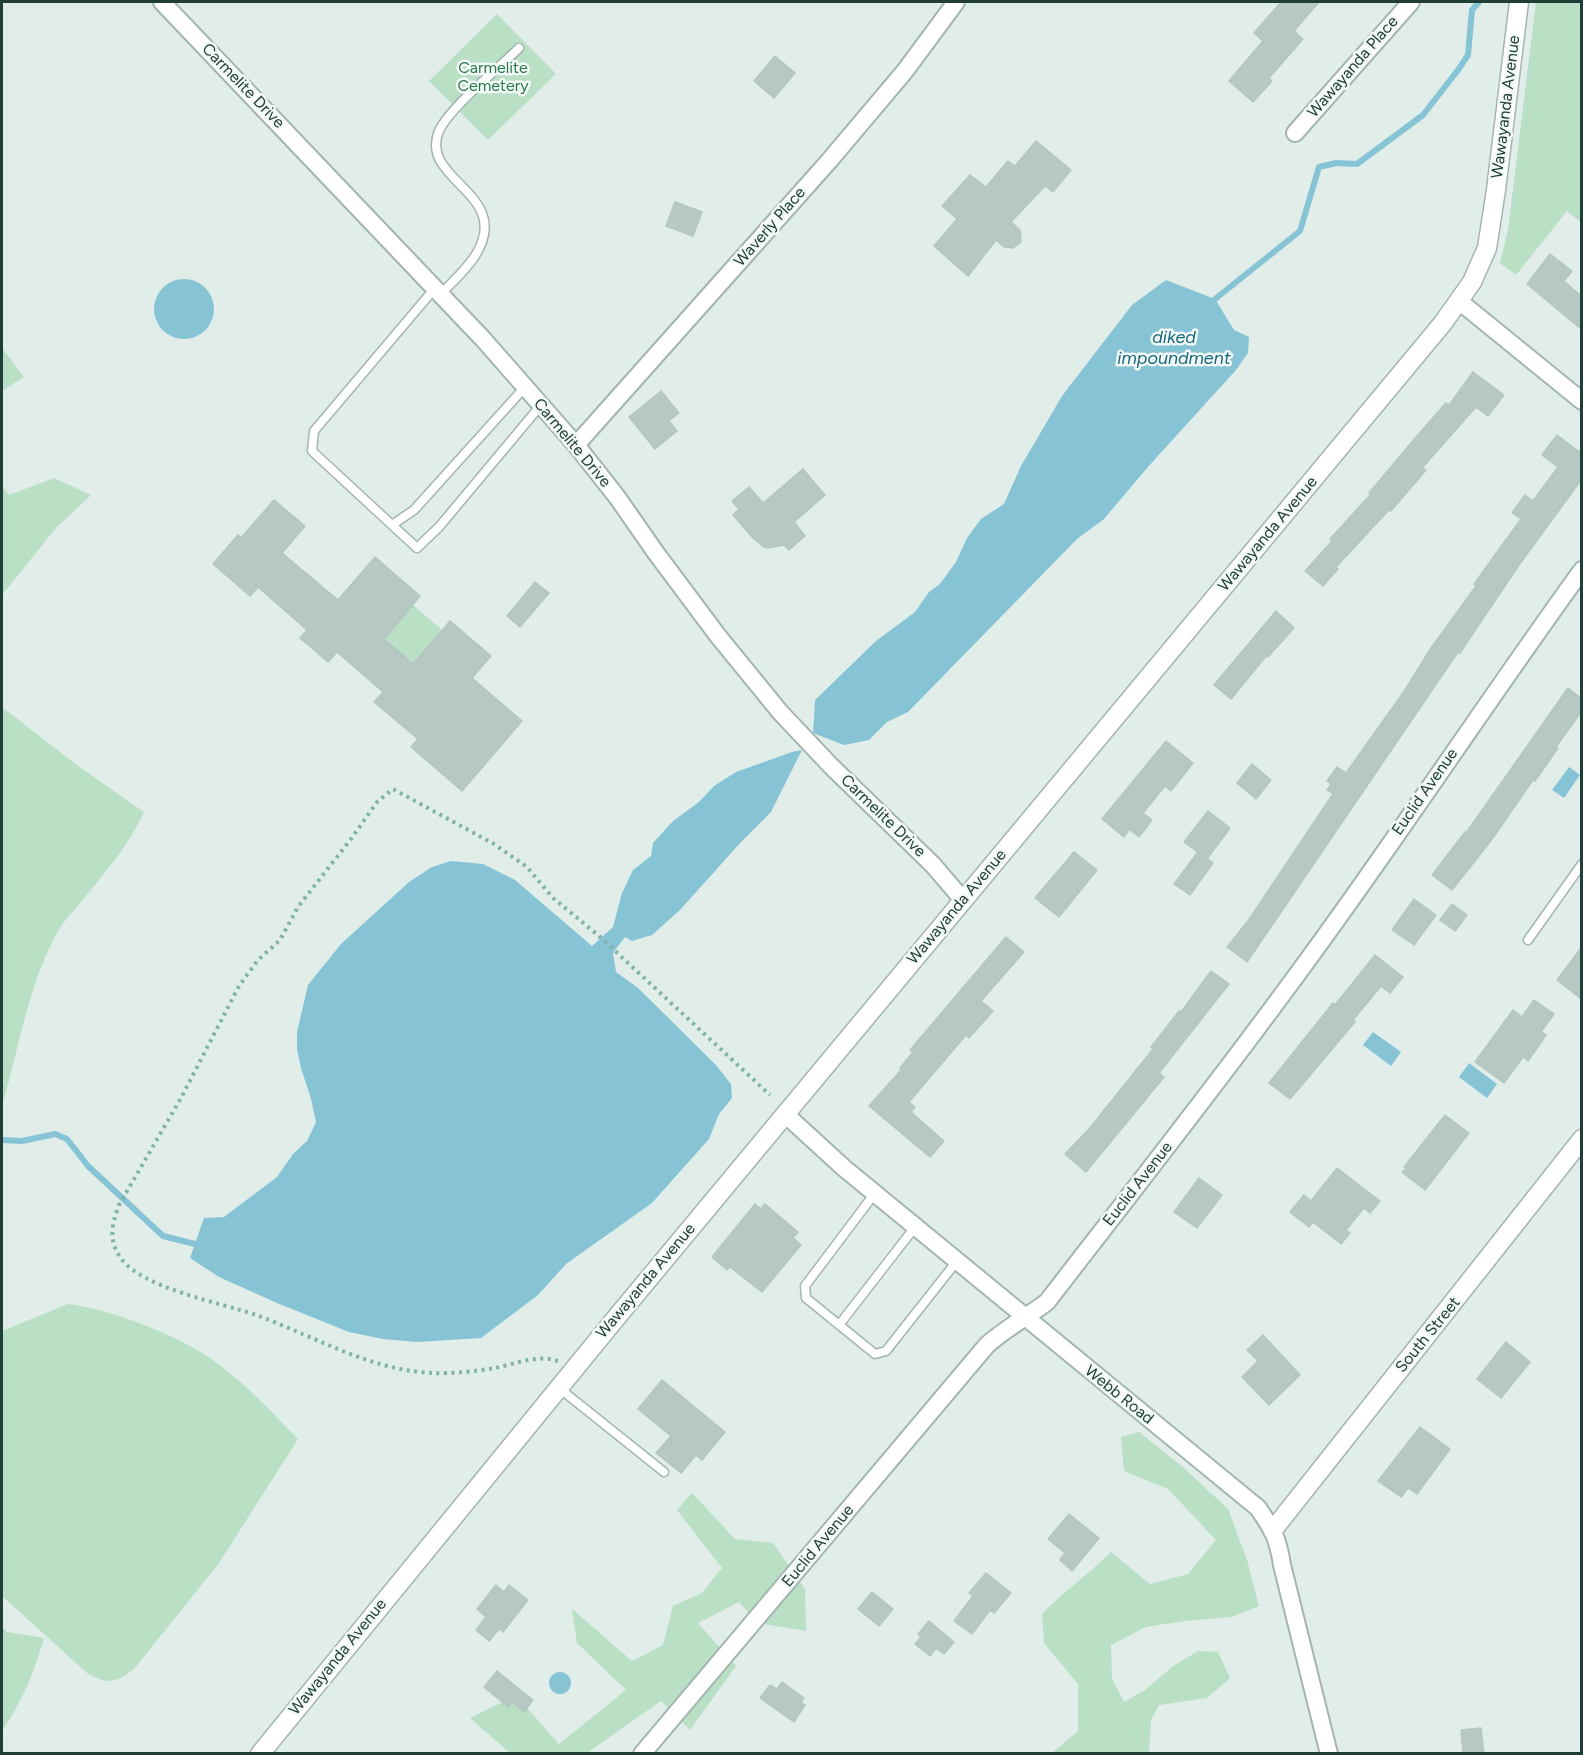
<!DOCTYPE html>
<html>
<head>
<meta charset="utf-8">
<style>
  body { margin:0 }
  #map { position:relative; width:1583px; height:1755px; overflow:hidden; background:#e1ede8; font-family:Figtree,sans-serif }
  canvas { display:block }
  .frame { position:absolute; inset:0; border:3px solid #203e38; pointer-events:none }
</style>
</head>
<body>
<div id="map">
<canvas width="1583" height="1755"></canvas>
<div class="frame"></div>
</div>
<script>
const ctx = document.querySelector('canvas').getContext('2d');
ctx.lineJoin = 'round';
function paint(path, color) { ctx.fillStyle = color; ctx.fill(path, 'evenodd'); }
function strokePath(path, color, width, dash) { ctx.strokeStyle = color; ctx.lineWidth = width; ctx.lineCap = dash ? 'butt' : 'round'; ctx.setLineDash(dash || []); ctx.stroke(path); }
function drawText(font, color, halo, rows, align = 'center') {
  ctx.font = font + ' Figtree,sans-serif'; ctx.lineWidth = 5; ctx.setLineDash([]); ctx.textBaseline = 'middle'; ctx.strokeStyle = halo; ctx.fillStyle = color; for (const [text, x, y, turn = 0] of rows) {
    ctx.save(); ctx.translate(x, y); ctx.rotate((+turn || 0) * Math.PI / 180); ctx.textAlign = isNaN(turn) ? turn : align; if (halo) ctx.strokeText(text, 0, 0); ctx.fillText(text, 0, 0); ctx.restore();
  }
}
const green = new Path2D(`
  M1536,2H1581V222L1567,211L1516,275L1500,263L1508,230Z
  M497,14L556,74L488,140L429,81Z
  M2,348L24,377L2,391Z
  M54,478L91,495L56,528L2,595V486L9,495Z
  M413,605L442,630L413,664L384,639Z
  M2,707L78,766L144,812C129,846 104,873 81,902C73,911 64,921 58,931C28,985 19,1048 2,1106Z
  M68,1304C112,1309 182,1337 217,1363C247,1385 272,1413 298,1439L219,1563L134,1669C115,1683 108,1685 87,1673L2,1596V1331Z
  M1139,1432L1184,1468L1228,1509L1247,1560L1259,1606L1231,1617L1184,1621L1146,1627L1111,1645L1112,1678L1124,1702L1145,1690L1172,1667L1198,1651L1218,1652L1230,1678L1207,1698L1159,1705L1151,1720L1149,1753H1052L1078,1731V1684L1044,1643L1042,1614C1063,1592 1089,1574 1111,1552L1150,1584L1188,1574L1216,1540L1168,1489L1124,1471L1121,1437Z
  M692,1493L735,1539L773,1543L805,1589L806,1631L758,1623L739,1602L698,1623L736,1666L690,1730L661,1701L587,1753H510L470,1718L505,1701L528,1709L559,1744L626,1690L577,1643L572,1609L632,1661L663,1645L673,1606L702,1593L722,1568L677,1510Z
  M2,1627L7,1632L44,1638C35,1670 21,1704 2,1731Z`);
const water = new Path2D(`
  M154 309a30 30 0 1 1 60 0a30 30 0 1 1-60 0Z
  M1166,280L1215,299L1234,330L1249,337L1248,353L1236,370L1147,468L1104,519L1077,539L908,712L887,722L869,740L844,745L813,733L815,700L876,641L915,612L929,592L940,584L956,562L967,538L981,519L1004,504L1021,466L1062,396L1132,305Z
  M802,750L771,812L741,842L680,910L652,935L632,941L625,937L613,953L616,972L638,988L715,1064L731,1084L732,1098L719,1114L709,1139L652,1203L566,1264L538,1295L481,1338L417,1342L383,1339L349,1332L277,1303L219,1277L190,1258L204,1218L224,1217L277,1177L293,1154L307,1141L316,1122L311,1099L301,1068L297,1049V1032L308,985L341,944L409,882L432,867L451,861L483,864L515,880L592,946L613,927L622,893L633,870L651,856L653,843L673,821L699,802L714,786L736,772L792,752Z
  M1569,767L1580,775L1564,798L1552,790Z
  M1373,1032L1401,1052L1391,1066L1363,1045Z
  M1469,1063L1497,1084L1487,1098L1459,1077Z
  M549 1683a11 11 0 1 1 22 0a11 11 0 1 1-22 0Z`);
const stream = new Path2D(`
  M1215,299L1300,231L1319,167L1336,163L1357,164L1423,115L1458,70L1468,55L1472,10L1479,2
  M2,1140L22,1141L55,1134L67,1139L88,1166L163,1236L195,1244`);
const building = new Path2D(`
  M1281,2H1319L1294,31L1303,39L1269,78L1272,81L1253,102L1229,81L1263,41L1254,33Z
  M775,56L795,73L774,98L754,81Z
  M1036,141L1071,170L1053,192L1045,186L1011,222L1020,230L1021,242L1013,248L1004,247L996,240L968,276L934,246L957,219L942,206L970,175L986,187L1008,161L1015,166Z
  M675,202L702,212L693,236L666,226Z
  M1550,254L1572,271L1564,281L1581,296V329L1527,284Z
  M1473,372L1504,395L1488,416L1476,407L1422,468L1426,470L1391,511L1389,510L1336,567L1338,569L1323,586L1305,571L1332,541L1330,539L1371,494L1369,493L1416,437L1446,403L1449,405Z
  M661,391L679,413L669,421L677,431L655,449L629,417Z
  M1557,435L1581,453V480L1519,565L1460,653L1458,652L1247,962L1227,947L1248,921L1333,794L1327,790L1331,784L1327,781L1337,767L1346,773L1405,690L1431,648L1476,586L1474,584L1521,519L1512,513L1525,495L1533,501L1558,467L1542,455Z
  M803,469L825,495L794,522L805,536L789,550L784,545L768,548L764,547L753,538L733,515L739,509L732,501L749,487L763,503Z
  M274,500L305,526L282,553L338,600L375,557L420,596L384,639L413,664L450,621L491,656L472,678L522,721L462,791L411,747L418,739L374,702L383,692L337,652L328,662L300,638L307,630L258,587L250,596L213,564L238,535L241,538Z
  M535,582L549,593L520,627L507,616Z
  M1276,611L1294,628L1268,657L1267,655L1231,699L1214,685Z
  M1568,688L1581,698V712L1556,747L1558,748L1535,781L1533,780L1490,842L1452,890L1432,875L1465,832L1466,833Z
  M1166,741L1193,763L1171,791L1165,786L1143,813L1152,820L1139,837L1129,829L1124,837L1102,819Z
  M1252,764L1271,780L1256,799L1237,783Z
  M1208,811L1230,828L1207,859L1184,842Z
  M1074,852L1097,870L1059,917L1035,898Z
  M1198,852L1213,863L1190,895L1174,884Z
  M1414,899L1436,915L1414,945L1392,930Z
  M1452,904L1467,915L1455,931L1440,920Z
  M1006,937L1024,952L981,1001L993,1011L969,1038L966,1035L909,1102L915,1107L911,1112L944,1141L930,1157L869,1106L901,1070L900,1068L913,1052L910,1050Z
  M1581,948V999L1557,980Z
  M1375,955L1403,977L1390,993L1381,986L1353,1020L1355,1022L1290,1099L1269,1083L1333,1003L1335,1005Z
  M1211,971L1229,984L1159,1073L1164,1077L1086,1172L1065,1154L1089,1129L1153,1049L1151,1047L1179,1011L1181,1012Z
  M1534,1000L1554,1014L1541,1032L1546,1035L1528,1061L1523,1057L1504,1083L1475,1062L1513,1010L1522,1017Z
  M1445,1115L1469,1133L1425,1190L1402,1172L1406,1169L1404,1167Z
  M1337,1168L1380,1201L1370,1213L1364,1208L1346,1230L1350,1233L1341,1244L1313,1222L1309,1227L1290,1212L1304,1195L1311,1201Z
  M1199,1178L1222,1195L1197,1228L1174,1212Z
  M755,1204L761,1209L765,1204L798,1232L793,1238L801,1245L762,1292L730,1267L727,1270L712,1257Z
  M1263,1335L1300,1375L1269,1405L1242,1377L1258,1361L1247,1350Z
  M1506,1342L1530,1362L1501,1398L1477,1379Z
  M662,1380L725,1432L702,1460L696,1455L681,1473L656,1453L671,1436L638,1409Z
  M1420,1427L1450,1449L1417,1494L1408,1488L1401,1497L1378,1481Z
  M1069,1514L1099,1538L1072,1571L1060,1560L1065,1553L1048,1539Z
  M986,1573L1011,1593L994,1613L990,1610L972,1634L954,1621L973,1596L969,1593Z
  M496,1585L504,1592L509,1585L528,1600L503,1632L499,1629L489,1641L476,1630L486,1617L477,1609Z
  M872,1592L893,1609L879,1626L858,1609Z
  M929,1621L954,1642L944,1654L936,1648L930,1656L915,1644L921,1637L918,1634Z
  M497,1671L533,1700L524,1712L512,1702L508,1707L484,1687Z
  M782,1682L804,1698L801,1702L805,1705L794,1722L760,1698L770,1685L777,1689Z
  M1481,1728L1484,1754H1463L1461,1730Z`);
const path = new Path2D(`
  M558,1361C538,1354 515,1364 495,1368C477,1371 450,1374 432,1373C369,1370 314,1336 256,1315C222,1303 140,1288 120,1257C108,1239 112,1224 119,1205L181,1098L239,986L258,960L280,940L298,907L351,839L377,802L393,789L494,844L527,867L553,898L599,936L770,1095`);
const service = new Path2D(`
  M435,288L314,431L312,451L392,525L414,510L525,387
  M441,294C452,282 466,270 475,256C515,193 418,181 439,131C450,107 499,68 519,48
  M392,525L417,548L439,527L541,405
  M1528,940L1582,864
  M875,1193L805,1286L806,1298L875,1354L886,1351L957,1261
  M839,1325L915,1227
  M559,1388L664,1472`);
const minor = new Path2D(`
  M162,2L483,339L576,445L617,497L656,553L718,636L780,712L831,766L933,865L963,900
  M1295,133L1411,2
  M1459,301L1582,401
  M576,445L829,161L905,71L956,2
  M785,1114L844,1168L1258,1508C1273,1530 1278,1538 1282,1565L1329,1754
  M642,1754L987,1345C1006,1328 1027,1317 1047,1302C1155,1162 1264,1024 1365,880C1438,777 1508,672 1582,570`);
const tertiary = new Path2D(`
  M1273,1530L1582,1139
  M260,1754L616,1318L1443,323L1472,282L1487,248L1496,190L1519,2`);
const streetNames = [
  ["Wawayanda Place",1353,67,-49],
  ["Carmelite Drive",243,86,46],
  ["Wawayanda Avenue",1506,107,-83],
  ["Waverly Place",770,227,-49],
  ["Carmelite Drive",572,443,50],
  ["Wawayanda Avenue",1268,534,-50],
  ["Euclid Avenue",1425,792,-55],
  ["Carmelite Drive",883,816,44],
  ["Wawayanda Avenue",957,907,-50],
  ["Euclid Avenue",1138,1184,-52],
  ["Wawayanda Avenue",646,1281,-50],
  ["South Street",1428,1335,-51],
  ["Webb Road",1119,1395,39],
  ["Euclid Avenue",818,1546,-50],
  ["Wawayanda Avenue",338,1657,-51]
];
const parkNames = [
  ["Carmelite",493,68],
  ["Cemetery",493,86]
];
const waterNames = [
  ["diked",1174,338],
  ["impoundment",1174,359]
];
paint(green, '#b9dfc5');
paint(water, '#86c4d5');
strokePath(stream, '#86c4d5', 6);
paint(building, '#b6c8c1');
strokePath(building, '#b3c7c0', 1.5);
strokePath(service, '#a3b5b0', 11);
strokePath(minor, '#a3b5b0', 20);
strokePath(tertiary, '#a3b5b0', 21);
strokePath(path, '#80b2a5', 4, [3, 4.5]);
strokePath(service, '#fff', 8);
strokePath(minor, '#fff', 16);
strokePath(tertiary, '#fff', 18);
drawText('16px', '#203e38', '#f2f9f6', streetNames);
drawText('16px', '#28784b', '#f2f9f6', parkNames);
drawText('italic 18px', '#17677e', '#f2f9f6', waterNames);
</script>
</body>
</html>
